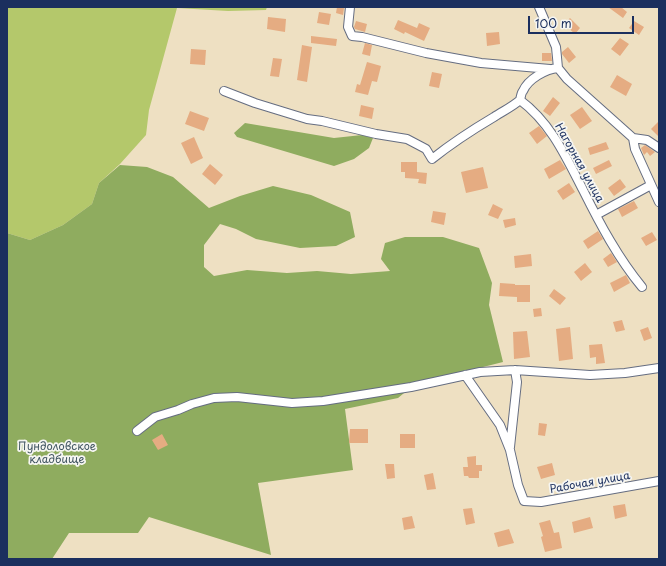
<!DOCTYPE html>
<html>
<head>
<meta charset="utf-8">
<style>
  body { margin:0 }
  #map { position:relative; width:666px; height:566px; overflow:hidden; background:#eee0c2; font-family:"Playpen Sans",sans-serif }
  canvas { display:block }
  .frame { position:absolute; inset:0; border:8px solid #1b2f5e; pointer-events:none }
  .scale { position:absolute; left:528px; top:16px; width:106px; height:18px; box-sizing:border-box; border:2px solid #1b2f5e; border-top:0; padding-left:5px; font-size:12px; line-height:14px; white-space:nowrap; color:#1b2f5e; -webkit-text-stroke:3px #f6f6f2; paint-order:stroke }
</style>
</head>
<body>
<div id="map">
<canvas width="666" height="566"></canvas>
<div class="frame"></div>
<div class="scale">100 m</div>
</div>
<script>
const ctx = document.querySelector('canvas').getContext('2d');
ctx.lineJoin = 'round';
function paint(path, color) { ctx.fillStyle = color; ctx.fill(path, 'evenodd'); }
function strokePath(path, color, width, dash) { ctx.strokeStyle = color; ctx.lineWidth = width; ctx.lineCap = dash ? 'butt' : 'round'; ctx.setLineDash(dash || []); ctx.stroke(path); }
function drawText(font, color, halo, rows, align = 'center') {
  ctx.font = font + ' "Playpen Sans",sans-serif'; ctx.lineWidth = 3.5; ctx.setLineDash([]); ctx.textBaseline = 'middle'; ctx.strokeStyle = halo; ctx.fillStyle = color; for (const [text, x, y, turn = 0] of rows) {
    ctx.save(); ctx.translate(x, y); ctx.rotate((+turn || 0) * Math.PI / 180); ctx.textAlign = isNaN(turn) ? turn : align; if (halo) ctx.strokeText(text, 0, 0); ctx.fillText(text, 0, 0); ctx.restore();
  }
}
const green = new Path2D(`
  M7,7H267L266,10L228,11L177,8L149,110L146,135L120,164L99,183L92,204L63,225L30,240L7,233Z`);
const forest = new Path2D(`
  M245,123L334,138L362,135L373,138L369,148L354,159L334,166L237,137L234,133Z
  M120,165L147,167L173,177L209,208L240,196L273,186L311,195L350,212L355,237L336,246L300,248L256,239L236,229L220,224L204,245V267L214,276L247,270L287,273L317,271L351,274L390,271L381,259L385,243L405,237H443L479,248L492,283L489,305L503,362L415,384L398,398L345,409L353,470L258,483L271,555L149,517L138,533H69L52,559H7V233L30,240L63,225L92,204L99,183Z`);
const building = new Path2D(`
  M337,7L344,8L343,15L336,13Z
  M608,7H621L627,12L623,18Z
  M319,12L331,14L329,25L317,23Z
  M268,17L286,19L285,32L267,29Z
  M570,18L580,28L575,34L564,24Z
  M398,20L417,28L419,23L430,28L424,41L405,32L404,34L394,29Z
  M356,21L367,24L365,32L355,29L354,27Z
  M634,21L644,27L639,35L629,28Z
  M499,32L500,44L487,46L486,33Z
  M311,36L337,39L336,46L311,43Z
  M620,38L629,44L620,56L611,49Z
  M365,43L372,45L370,56L362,54Z
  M302,45L312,47L307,82L297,80Z
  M568,47L576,57L569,63L562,54V52Z
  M191,49L206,50L205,65L190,64Z
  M542,53H551L552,61H542Z
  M273,58L282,59L279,77L270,76Z
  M367,62L381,66L377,82L372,81L368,95L355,92L357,84L360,85Z
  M432,72L442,74L439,88L429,86Z
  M617,75L632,84L626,96L610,87Z
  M553,97L560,103L550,116L543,111Z
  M361,105L374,108L372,119L359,116Z
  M582,107L592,121L580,129L570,115Z
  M190,111L209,118L204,131L185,124Z
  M659,121V137L651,129Z
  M539,126L547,136L537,144L529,133Z
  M194,137L203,158L191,164L181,143Z
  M606,142L609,149L590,155L588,148Z
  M645,145L655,152L650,156L647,152L644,155L641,148Z
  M560,160L566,169L549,179L544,169Z
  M609,160L612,166L596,174L593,168Z
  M401,162H417V172L427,173L426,184L418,183L419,179L405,178V172H401Z
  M210,164L223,175L215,185L202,174Z
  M483,167L488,188L466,193L461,172Z
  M620,179L626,187L614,196L608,188Z
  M569,183L575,192L563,200L557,191Z
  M634,201L638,208L622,217L618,209Z
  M493,204L503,209L498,219L488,215Z
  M433,211L446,213L444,225L431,222Z
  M515,218L516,225L505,228L503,220Z
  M598,231L603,239L588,249L583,241Z
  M652,232L657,240L646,246L641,238Z
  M611,253L617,262L608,267L603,259Z
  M531,254L532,266L515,268L514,256Z
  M585,263L592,272L581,281L574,272Z
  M626,275L630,283L614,292L610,283Z
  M500,283L515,284V285H530V302H517V297L499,296Z
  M554,289L566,298L560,305L549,296Z
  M541,308L542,316L534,317L533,309Z
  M622,320L625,330L616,332L613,322Z
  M570,327L573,359L559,361L556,329Z
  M648,327L652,338L644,341L640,330Z
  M527,331L530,357L514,359L513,332Z
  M602,344L605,363L596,364V357L590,358L589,345Z
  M539,423L547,424L545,436L538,435Z
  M350,429H368V443H349Z
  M162,434L168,445L158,450L152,440Z
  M400,434H415V448H400Z
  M476,456V465H482V471H479V478H469L468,476H464L463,467H468L467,457Z
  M552,463L555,475L541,479L537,467Z
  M385,464H394L395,478L387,479Z
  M433,473L436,489L427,490L424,475Z
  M625,504L627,516L615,519L613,506Z
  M472,508L475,523L466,525L463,509Z
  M412,516L415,528L404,530L402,518Z
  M590,517L593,528L574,533L572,522Z
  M550,520L554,533L559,532L562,548L545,552L541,537L543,536L539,523Z
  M509,529L514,543L498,547L494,533Z`);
const minor = new Path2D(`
  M350,7L348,27L352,36L362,37L426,53L481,63L550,69
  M539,7L556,47L558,68L567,79L633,138L647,140L659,148
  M558,68C546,69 528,79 523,91C521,93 521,97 520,100C551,123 566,157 583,190C600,224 618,258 642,287
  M224,91L255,103L307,119L322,121L376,134L407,139L426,149L432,159C452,143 472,130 494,117C503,111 512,107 520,100
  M633,138L635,149L659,202
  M596,215L651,185
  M465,375L500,425L510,450L518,485L524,501L541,502L659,481
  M137,431L155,417L178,410L192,404L214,398L237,397L292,403L323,401L411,387L480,372L515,370L590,375L625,373L659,368
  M510,447L517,382L515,370`);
const streetNames = [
  ["Нагорная улица",579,163,61],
  ["Рабочая улица",590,483,-10]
];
const parkNames = [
  ["Пундоловское",57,447],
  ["кладбище",57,460]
];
paint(green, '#b4c86b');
paint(forest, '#8fac5f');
paint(building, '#e5ac82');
strokePath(minor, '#656d81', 10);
strokePath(minor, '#fff', 8);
drawText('11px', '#1b2f5e', '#f6f6f2', streetNames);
drawText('11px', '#415561', '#f6f6f2', parkNames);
</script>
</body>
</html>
